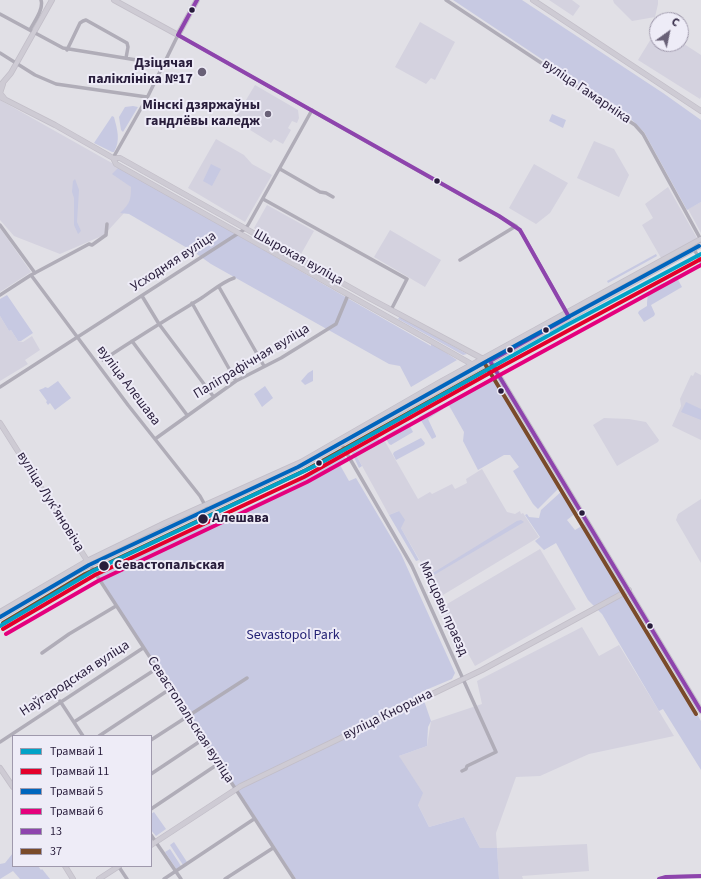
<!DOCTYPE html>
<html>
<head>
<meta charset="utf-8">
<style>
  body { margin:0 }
  #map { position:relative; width:701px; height:879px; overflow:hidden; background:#e1e0e6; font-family:"Source Sans 3",sans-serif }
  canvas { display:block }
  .legend { position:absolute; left:12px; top:735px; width:140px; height:132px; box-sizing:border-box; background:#eeecf7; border:1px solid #9f99ac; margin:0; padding:5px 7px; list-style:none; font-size:12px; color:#281d3b }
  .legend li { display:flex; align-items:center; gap:8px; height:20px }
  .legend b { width:20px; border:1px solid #9f99ac }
  .north { position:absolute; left:649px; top:12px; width:40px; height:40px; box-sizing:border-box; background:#eeecf7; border:1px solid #9f99ac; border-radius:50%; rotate:33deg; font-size:11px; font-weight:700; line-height:16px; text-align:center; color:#281d3b }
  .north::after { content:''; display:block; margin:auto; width:14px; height:18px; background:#696177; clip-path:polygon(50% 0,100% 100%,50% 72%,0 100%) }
</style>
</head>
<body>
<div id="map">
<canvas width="701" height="879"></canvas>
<ul class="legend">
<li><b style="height:5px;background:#02a2c7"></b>Трамвай 1</li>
<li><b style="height:5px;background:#e4002b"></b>Трамвай 11</li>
<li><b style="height:5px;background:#0065bd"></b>Трамвай 5</li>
<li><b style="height:5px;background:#e5007d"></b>Трамвай 6</li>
<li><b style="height:5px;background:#8e44ad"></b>13</li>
<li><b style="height:5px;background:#7a4b2a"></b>37</li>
</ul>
<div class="north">С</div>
</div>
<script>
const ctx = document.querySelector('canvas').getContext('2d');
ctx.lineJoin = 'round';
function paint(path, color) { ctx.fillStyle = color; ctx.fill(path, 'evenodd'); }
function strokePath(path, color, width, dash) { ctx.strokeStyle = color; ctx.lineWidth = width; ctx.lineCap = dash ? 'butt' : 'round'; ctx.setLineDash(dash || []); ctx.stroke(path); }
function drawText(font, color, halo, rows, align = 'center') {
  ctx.font = font + ' "Source Sans 3",sans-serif'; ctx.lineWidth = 4; ctx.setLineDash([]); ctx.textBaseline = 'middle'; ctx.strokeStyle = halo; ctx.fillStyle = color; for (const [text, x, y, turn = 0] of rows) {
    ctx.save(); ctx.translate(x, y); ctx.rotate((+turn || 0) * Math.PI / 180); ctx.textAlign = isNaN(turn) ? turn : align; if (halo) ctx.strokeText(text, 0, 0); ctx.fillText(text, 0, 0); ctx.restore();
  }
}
const built = new Path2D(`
  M549,0H572L580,6L573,16Z
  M613,0H658V4L655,17L632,21L614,3Z
  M420,22L455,42L435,80L431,78L426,84L395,67Z
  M654,34H657V44H681V42L701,55V97L700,99L638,60Z
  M255,85L298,110L299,118L297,123L292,121L288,128L291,130L283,144L274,139L271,143L234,120Z
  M0,100L119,167L131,187V198L125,212L104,235L60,254L14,236L0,220Z
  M216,139L244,155L252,164L272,175L245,222L188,188Z
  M594,141L614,149L629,175L619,197L577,178Z
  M534,164L568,183L550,213L536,224L509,208Z
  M668,187L697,238L661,258L642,225L653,218L645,204Z
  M701,202V233L688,209Z
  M267,205L314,231L301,254L254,228Z
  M0,228L31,272L0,292Z
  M390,230L441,260L425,287L374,257Z
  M0,316L9,331L11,330L18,341L23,342L32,336L40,350L25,360L28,364L0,381Z
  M695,372L701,375V440L672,426L681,406L680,399L691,375L693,376Z
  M604,418L629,419L646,422L659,440L658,442L617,466L593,425Z
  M383,438L418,499L430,492L432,494L452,484L455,489L467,483L466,479L482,469L507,512L515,514L520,511L521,514L523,513L539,537L438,598L423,570L425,569L423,566L401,528L399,511L389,515L355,453Z
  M701,499V563L676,520L678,514Z
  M540,549L576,609L475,666L442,607Z
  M582,627L599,656L619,645L674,736L589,754L540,776L516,777L496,833L497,848L587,844L589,871L522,876L523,879H499L497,848H480L464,817L429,827L418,805L399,756L427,746L431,721L482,704L477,681Z`);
const green = new Path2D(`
  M453,0H522L663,93L701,120V202L687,210L644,132L630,118Z
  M133,106L138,107L123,132L121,130L119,117L125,107Z
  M552,114L566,120L563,128L549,121Z
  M112,116L114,117C117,129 121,140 114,152H112L94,143Z
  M211,164L221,169L212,186L203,181Z
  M119,167L431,346V343L457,360L411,387L400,366L389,364L211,264L194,252L129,214L120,213C130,204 131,199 131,187L112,174Z
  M75,179L79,190L77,222L81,231L78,234L74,225V198L72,192L73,181Z
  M656,254L657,256L608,283L607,281Z
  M676,276L682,287L651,305L655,314L654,316L644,322L638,313L639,311L647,306C647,302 647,297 649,293C651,287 664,282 669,283L672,278Z
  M7,295L33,333L21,341H18L11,330L9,331L0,316V299Z
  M400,316L467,354L463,355L398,319Z
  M313,370V381L305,385L301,381L308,373Z
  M495,376L561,486L538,509L533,504L513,471L519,467L510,455H504L478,470L463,441L464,432L447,402Z
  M58,381L71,398L55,410L50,403L48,405L46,402L47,401L39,390L44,388L45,387L48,388Z
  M265,386L273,398L262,407L254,394Z
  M686,402L701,409V420L681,412Z
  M440,405L443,409L428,419L436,436V437L432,439L419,417Z
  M407,423L409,424L413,432L391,445L389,444L385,437L386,435Z
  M378,438L380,440L355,453L362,466L359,468L352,453Z
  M421,438L425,443L424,445L396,460L393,454L394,452Z
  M340,457H345L347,461L340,465L349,481L356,478L401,554L455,673L452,679L421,692L431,721L428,727L427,746L399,756L423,793L418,805L429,827L464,817L480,848H497L499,879H296L96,574L202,525L217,522L286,489Z
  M563,490L577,512L567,520L575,530L585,524L701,721V770L663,709L659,711L602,614L588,600L556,543L544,550L535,541L540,537L525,515L527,514L529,517L539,518L541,510Z
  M399,511L405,520L401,528L419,560L416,561L389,515Z
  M521,520L524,522L429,578L428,576L517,521Z
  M154,812L166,829L156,836L151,830V814Z
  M174,842L187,862L183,865L170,845Z
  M170,849L181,866L177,870L165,852Z
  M13,853V866H38L41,870L42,869L50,879H20L13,871L0,879V864L5,863Z`);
const minor = new Path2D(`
  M446,0L635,125L643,134L701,240
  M0,14L63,48L155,63
  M30,30C34,22 44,9 41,0
  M67,50L80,23L83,21L86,20L127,43L128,47L126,58
  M0,53L35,75L56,84L147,97
  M113,158L148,96L178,35L516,226L523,235L567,313
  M280,169L320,192L326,193L333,197
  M263,199L407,279L391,310
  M0,225L35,273
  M701,239L694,249L701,262
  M460,260L516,226
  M31,275L128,405L200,496L206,507
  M219,287L264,366
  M0,295L31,275L89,244L92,245L106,235L107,224
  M142,296L159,324L213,396
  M192,303L236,381
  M132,341L187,415
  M103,360C135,339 167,319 200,299C211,292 222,282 234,278
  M0,387L245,229L248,225L312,110
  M155,439L236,381L281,358L336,324L348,295
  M342,445L412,566L496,752L467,766L466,769L462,771
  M90,565L294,879
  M42,653L69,634L116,606
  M60,701L83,736
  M74,722L156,669
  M99,736L170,689
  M151,740L247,678
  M0,742L143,648
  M151,774L202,740
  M151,809L218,764
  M151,835L181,879
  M119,867L127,879
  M164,879L254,819
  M225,879L273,848
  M659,879L666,877L701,876`);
const major = new Path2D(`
  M114,0L178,35L197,0
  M533,0L701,111
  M3,84L0,93L4,98
  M0,86L11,73L52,0
  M0,97L55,125L113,158H120L369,298L485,360
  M113,158L116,164L123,168L475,366
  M490,361L701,711
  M0,423L88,562
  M0,612L87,561L165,523L301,462L440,382L701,239
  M0,618L82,569L303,465L701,245
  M0,768L13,787
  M151,845L241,786L482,670L629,590
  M65,866L73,879
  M99,879L119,866`);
const bus1 = new Path2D(`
  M178,35L499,216L520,230L569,317L490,361
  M178,35L197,0
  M490,361L701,711
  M659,879L666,877L701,876`);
const bus2 = new Path2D(`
  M485,364L696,714
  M3,623L85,574L306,470L493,366`);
const tram1 = new Path2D(`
  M0,626L93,571L319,464L567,325L701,254`);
const tram2 = new Path2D(`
  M3,629L95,575L304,477L495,370L701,259`);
const tram3 = new Path2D(`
  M0,617L89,565L298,467L489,360L699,246`);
const tram4 = new Path2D(`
  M6,634L98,581L307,482L498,376L701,265`);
const markers = [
  [192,10,3.5,"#281d3b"],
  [202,72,5,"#696177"],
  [268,114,4,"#696177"],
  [437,181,3.5,"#281d3b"],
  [546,330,3.5,"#281d3b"],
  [510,350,3.5,"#281d3b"],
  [501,391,3.5,"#281d3b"],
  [319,463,3.5,"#281d3b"],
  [582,513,3.5,"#281d3b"],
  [203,519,5.5,"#281d3b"],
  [104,566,5.5,"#281d3b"],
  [650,626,3.5,"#281d3b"]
];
const poiNames = [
  ["Дзіцячая",193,64],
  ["паліклініка №17",193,80],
  ["Мінскі дзяржаўны",260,106],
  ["гандлёвы каледж",260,122]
];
const streetNames = [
  ["вуліца Гамарніка",586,92,34],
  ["Шырокая вуліца",298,258,29],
  ["Усходняя вуліца",174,262,-33],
  ["Паліграфічная вуліца",252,362,-31],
  ["вуліца Алешава",128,386,53],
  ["вуліца Лукʼяновіча",50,502,58],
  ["Мясцовы праезд",443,609,66],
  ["Наўгародская вуліца",75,679,-33],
  ["вуліца Кнорына",388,715,-26],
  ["Севастопальская вуліца",190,720,57]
];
const stopNames = [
  ["Алешава",212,519],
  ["Севастопальская",114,566]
];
const parkNames = [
  ["Sevastopol Park",293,636]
];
paint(built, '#d4d2df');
paint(green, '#c7c9e2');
strokePath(major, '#c2bec8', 6);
strokePath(minor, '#b0adb8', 3.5);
strokePath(major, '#cecbd4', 4.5);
strokePath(bus1, '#8e44ad', 4);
strokePath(bus2, '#7a4b2a', 4);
strokePath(tram1, '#02a2c7', 4);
strokePath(tram2, '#e4002b', 4);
strokePath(tram3, '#0065bd', 4);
strokePath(tram4, '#e5007d', 4);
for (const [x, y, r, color] of markers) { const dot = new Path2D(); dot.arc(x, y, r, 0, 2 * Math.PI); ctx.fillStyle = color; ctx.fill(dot); strokePath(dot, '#eeecf7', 1.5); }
drawText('bold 14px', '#281d3b', '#eeecf7', poiNames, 'right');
drawText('14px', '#281d3b', '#eeecf7', streetNames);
drawText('bold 14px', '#281d3b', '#eeecf7', stopNames, 'left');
drawText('14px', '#252375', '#eeecf7', parkNames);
</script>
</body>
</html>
